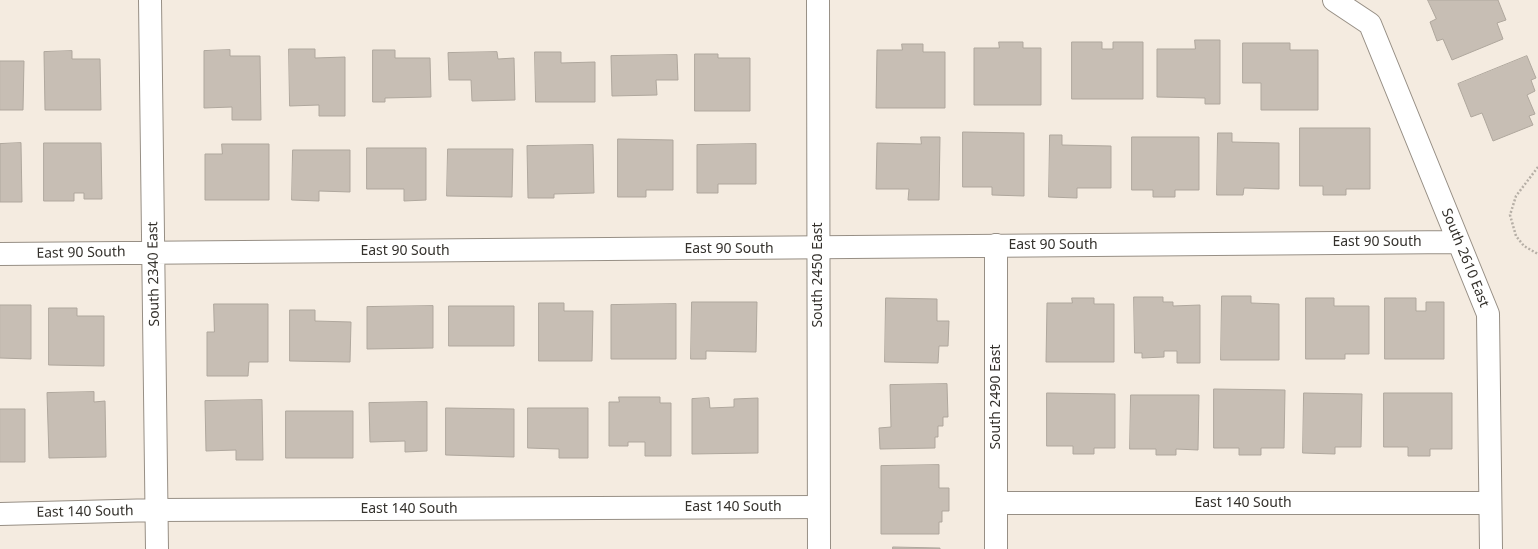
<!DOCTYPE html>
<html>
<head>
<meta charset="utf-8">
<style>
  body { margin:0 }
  canvas { display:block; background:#f4ebe0 }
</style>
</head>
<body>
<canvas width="1538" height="549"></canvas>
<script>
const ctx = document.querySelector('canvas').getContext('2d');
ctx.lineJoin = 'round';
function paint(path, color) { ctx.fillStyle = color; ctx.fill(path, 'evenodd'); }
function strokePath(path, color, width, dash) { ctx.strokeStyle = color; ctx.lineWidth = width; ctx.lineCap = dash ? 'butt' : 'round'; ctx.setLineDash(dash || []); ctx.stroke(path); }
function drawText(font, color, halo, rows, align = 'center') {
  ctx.font = font + ' "Noto Sans",sans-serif'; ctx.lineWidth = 3; ctx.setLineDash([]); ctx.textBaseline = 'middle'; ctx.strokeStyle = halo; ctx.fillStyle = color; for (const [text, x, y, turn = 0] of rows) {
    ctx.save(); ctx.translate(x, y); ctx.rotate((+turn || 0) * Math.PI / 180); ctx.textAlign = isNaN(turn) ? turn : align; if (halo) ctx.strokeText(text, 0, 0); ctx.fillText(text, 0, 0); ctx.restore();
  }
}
const building = new Path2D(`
  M1428,0H1498L1506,20L1497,23L1503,39L1452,60L1443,39L1437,41L1430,22L1436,19Z
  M1195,40H1220V104H1205V98L1157,97V49H1195Z
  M999,42H1023V48H1041V105H974V48H999Z
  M1072,42H1102V49H1113V42H1143V99H1072Z
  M1243,43H1290V50H1318V110H1261V83H1243Z
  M902,44H923V52H945V108H876L877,50H902Z
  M289,49H315V58L345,57V116H319V105L290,106Z
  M230,50V56H260L261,120H232V107L204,108V51Z
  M373,50H395V58H430L431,97L385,98V102H373Z
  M72,51V59H100L101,110H45L44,52Z
  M497,52L498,59L514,58L515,100L472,101L471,80H449L448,53Z
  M535,52H561V63L595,62V102H536Z
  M695,54H718V58H750V111H695Z
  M677,55L678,80H656L657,95L612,96L611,56Z
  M1527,56L1536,78L1531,80L1535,91L1527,95L1535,114L1529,116L1533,125L1493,141L1482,113L1471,117L1458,84Z
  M0,61H24L23,110H0Z
  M1300,128H1370V189H1346V195H1323V186H1300Z
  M963,132L1024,133V196L992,195V187H963Z
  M1218,133H1232V142L1279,143V189L1244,188L1243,195H1217Z
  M1050,135H1062V145L1111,146V188H1077V198L1049,197Z
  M921,137H940L939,200H908L909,189H876L877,143L921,144Z
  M1132,137H1199V190H1175V197H1153V190H1132Z
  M618,139L673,140V190H646V197H618Z
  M21,143L22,202H0V144Z
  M44,143H101L102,199H84V193H74V201H44Z
  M222,144H269V200H205V154H222Z
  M756,144V184H718V193H697V145Z
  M593,145L594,193L554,194V198H528L527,146Z
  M367,148H426V200L404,201V189H367Z
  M448,149H513L512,197L447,196Z
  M293,150H350V192L319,191V201L292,200Z
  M1222,296H1251V303L1279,304V360H1221Z
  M1134,297H1163V302H1173V306L1200,305V363H1177V351H1164V357L1142,358V353H1135Z
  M886,298L937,299V321H949L948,346H939L938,363L885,362Z
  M1072,298H1094V304H1114V362H1046L1047,303H1072Z
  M1306,298H1334V306H1369V354H1345V359H1306Z
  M1385,298H1416V311H1426V302H1444V359H1385Z
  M692,302H757L756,352L706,351V359H691Z
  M539,303H564V311H593L592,361H539Z
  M214,304H268V362H249L248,376H207V332H214Z
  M676,304V359H611V305Z
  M0,305H31V359L0,358Z
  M433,306V348L367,349V307Z
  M449,306H514V346H449Z
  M49,308H77V316H104V366L49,365Z
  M290,310H315V321L351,322L350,362L290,361Z
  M947,384L948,417H943V426H938V437H935V448L880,449L879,428L891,427L890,385Z
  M1214,389L1285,390L1284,448H1261V455H1239V448H1214Z
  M94,392V402L105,401L106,457L49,458L47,393Z
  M1047,393L1115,394V448H1094V454H1073V446H1047Z
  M1304,393L1362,394L1361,447H1335V454L1303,453Z
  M1384,393H1452V449H1430V456H1408V447H1384Z
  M1131,395H1199L1198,450L1176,449V455H1156V449H1130Z
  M619,397H660V403H671V456H645V442H628V446H609V402H619Z
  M709,398L710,408L734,407V399L758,398V453L692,454V399Z
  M262,400L263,460H236V450L206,451L205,401Z
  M427,402V451L405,452V441L370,442L369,403Z
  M446,408L514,409V457L446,455Z
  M528,408H588V458H559V449L528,448Z
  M0,409H25V462H0Z
  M286,411H353V458H286Z
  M939,465V488H949V511H942V522H939V534H881V466Z
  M893,547L940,548V549H893Z`);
const path = new Path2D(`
  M1538,167L1516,196L1510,215L1516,236L1524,246L1538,254`);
const minor = new Path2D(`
  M150,0L157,549
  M1334,0L1370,24L1488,314L1491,549
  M996,245V549
  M0,254L1458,242
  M996,503H1490
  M0,514L157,510L818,507`);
const tertiary = new Path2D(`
  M818,0L819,549`);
const streetNames = [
  ["East 90 South",1377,242],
  ["East 90 South",1053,245],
  ["East 90 South",729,249],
  ["East 90 South",405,251],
  ["East 90 South",81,253,-1],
  ["South 2610 East",1465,258,68],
  ["South 2340 East",154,274,-91],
  ["South 2450 East",818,275,-90],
  ["South 2490 East",996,397,-90],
  ["East 140 South",1243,503],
  ["East 140 South",733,507],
  ["East 140 South",409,509],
  ["East 140 South",85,512,-1]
];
paint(building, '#c7beb4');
strokePath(building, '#afa79d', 1);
strokePath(minor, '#978f85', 24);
strokePath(tertiary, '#978f85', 24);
strokePath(path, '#b6afa6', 2.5, [2, 2]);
strokePath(minor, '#fff', 22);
strokePath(tertiary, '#fff', 22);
drawText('14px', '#34312c', '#fff', streetNames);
</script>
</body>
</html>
